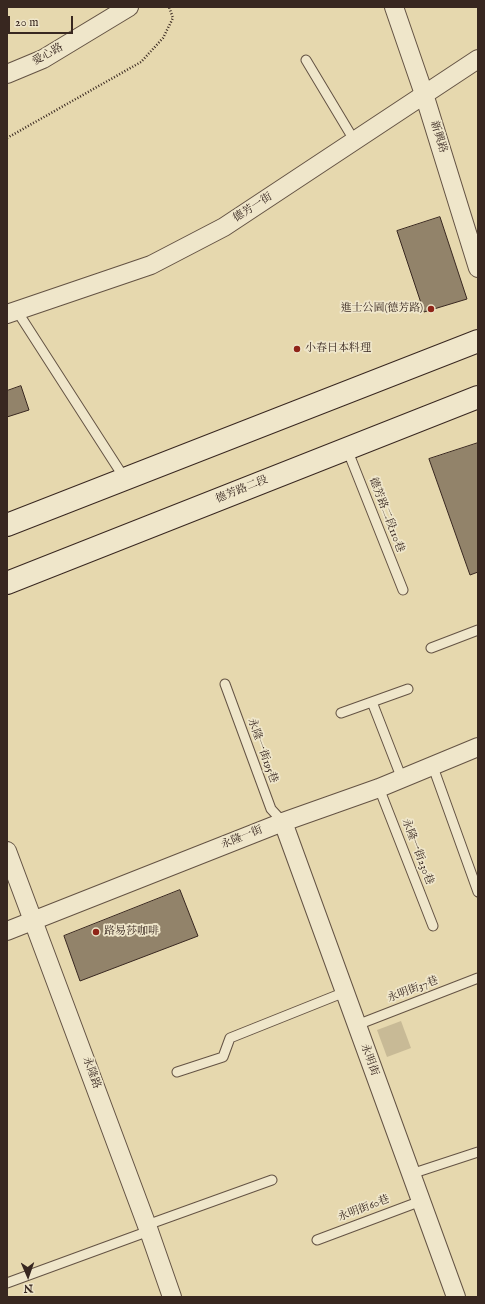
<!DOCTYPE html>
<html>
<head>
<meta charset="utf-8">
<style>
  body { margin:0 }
  #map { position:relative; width:485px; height:1304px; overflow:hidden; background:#e6d8ae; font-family:"IM FELL English",serif }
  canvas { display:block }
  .frame { position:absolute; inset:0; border:8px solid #382720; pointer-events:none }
  .north { position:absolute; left:8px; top:1256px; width:40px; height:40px; -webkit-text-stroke:3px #efe6ca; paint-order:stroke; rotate:178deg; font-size:11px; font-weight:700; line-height:16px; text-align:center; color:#382720 }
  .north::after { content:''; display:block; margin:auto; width:14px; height:18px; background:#382720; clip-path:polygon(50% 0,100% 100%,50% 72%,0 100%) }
  .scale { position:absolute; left:8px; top:16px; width:65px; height:18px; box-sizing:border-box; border:2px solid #382720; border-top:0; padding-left:5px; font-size:12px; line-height:14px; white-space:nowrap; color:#382720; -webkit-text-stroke:3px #efe6ca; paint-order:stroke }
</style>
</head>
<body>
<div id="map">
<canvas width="485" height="1304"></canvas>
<div class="frame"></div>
<div class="north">N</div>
<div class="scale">20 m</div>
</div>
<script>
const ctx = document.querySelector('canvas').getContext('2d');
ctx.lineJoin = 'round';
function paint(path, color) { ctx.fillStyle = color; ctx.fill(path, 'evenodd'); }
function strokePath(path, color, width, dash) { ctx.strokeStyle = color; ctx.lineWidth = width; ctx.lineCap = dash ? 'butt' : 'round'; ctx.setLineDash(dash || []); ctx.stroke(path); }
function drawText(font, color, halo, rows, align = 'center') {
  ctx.font = font + ' "IM FELL English","Noto Serif TC",serif'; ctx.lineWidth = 3.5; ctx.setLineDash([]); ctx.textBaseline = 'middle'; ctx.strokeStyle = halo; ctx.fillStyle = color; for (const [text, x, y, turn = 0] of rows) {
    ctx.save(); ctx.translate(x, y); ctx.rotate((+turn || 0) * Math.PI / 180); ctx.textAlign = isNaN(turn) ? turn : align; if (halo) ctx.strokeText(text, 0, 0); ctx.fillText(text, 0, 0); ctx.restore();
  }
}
const green = new Path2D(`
  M401,1021L411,1048L387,1057L377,1030Z`);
const building = new Path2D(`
  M440,217L467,299L424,312L397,231Z
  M21,386L29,410L7,417V391Z
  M478,443V572L470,575L429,459Z
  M180,890L198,936L80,981L64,936Z`);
const path = new Path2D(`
  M7,138L141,62L163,38L173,18L169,7`);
const lane = new Path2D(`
  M306,60L354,140
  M17,311L125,479
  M347,449L403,590
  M431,648L478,630
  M225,684L271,809L283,822
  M372,702L402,779
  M341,713L408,689
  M433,767L478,892
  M379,788L433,926
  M357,1025L478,978
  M177,1072L223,1057L230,1038L345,992
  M411,1174L478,1152
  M147,1225L272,1180
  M317,1240L421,1201
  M7,1283L149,1231`);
const street = new Path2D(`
  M394,7L424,94L478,268
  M7,74L43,59L129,7
  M7,314L151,265L224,227L478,59
  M283,822L456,1297
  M7,851L149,1231L172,1297
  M7,931L283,822L379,788L478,747`);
const secondary = new Path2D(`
  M7,525L478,341
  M7,583L478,397`);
const markers = [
  [431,309,4,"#8f2418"],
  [297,349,4,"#8f2418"],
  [96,932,4,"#8f2418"]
];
const streetNames = [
  ["愛心路",48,55,-29],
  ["新興路",438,137,73],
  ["德芳一街",253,208,-33],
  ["德芳路二段",242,490,-22],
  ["德芳路二段110巷",386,515,69],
  ["永隆一街195巷",262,751,70],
  ["永隆一街",242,838,-22],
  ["永隆一街230巷",417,852,69],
  ["永明街37巷",413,990,-21],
  ["永明街",369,1060,70],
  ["永隆路",91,1073,70],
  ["永明街60巷",364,1209,-21]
];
const poiNames = [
  ["進士公園(德芳路)",423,309,"right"],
  ["小春日本料理",305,349],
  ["路易莎咖啡",104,932]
];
paint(green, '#c8ba96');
paint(building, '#92836a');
strokePath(building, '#382720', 1);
strokePath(lane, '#645344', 11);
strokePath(street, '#645344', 20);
strokePath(secondary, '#382720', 24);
strokePath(path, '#382720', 2.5, [1, 2]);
strokePath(lane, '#efe6ca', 9);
strokePath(street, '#efe6ca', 18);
strokePath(secondary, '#efe6ca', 22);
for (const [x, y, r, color] of markers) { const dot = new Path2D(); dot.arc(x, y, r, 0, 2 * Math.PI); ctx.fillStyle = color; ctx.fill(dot); strokePath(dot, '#efe6ca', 1.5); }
drawText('11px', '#382720', '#efe6ca', streetNames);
drawText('11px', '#382720', '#efe6ca', poiNames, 'left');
</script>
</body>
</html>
